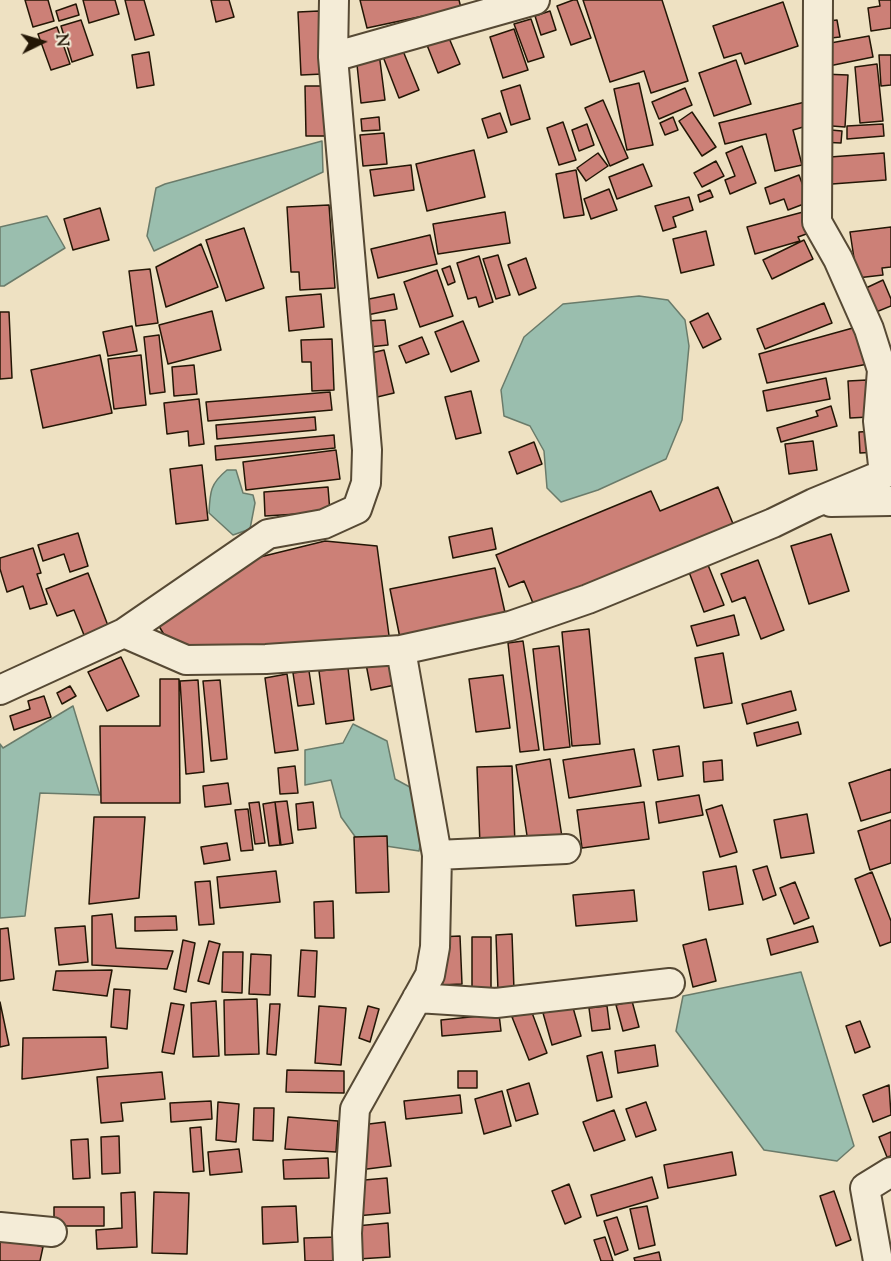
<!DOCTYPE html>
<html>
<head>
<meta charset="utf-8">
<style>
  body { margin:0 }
  #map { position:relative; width:891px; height:1261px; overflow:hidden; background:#eee1c2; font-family:"Sorts Mill Goudy",serif }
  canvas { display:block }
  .north { position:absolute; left:12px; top:12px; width:60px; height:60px; -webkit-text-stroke:4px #f4ecd7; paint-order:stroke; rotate:85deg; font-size:16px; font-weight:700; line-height:24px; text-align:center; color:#231605 }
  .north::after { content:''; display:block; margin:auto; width:21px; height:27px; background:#231605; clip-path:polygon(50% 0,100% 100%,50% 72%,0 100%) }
</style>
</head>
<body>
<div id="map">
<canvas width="891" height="1261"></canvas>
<div class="north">N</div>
</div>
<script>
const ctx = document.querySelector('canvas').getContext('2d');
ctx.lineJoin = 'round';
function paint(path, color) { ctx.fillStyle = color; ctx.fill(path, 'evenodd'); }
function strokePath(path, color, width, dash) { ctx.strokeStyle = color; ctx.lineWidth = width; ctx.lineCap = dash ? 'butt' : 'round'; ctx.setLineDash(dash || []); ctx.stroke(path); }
const water = new Path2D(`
  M322,141L323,172L154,251L147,236L156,188L165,184Z
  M47,216L65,248L4,286H0V227Z
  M639,296L668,300L685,320L689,346L682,420L666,459L598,490L561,502L547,488L544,451L530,426L504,416L501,390L524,337L563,304Z
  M227,470H236L243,493L253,495L255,503L250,529L233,535L209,513C210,492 210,484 227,470Z
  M73,706L100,795L40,793L25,916L0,918V744L3,748Z
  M353,724L387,741L395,779L419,792L426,818L419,851L359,842L341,817L331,780L305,785V750L343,743Z
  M801,972L854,1146L837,1161L764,1150L676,1031L683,996Z`);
const building = new Path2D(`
  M25,0H48L54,21L33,27Z
  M83,0H115L119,14L89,23Z
  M125,0H144L154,35L135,40Z
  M211,0H229L234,17L216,22Z
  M360,0H459L461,8L367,28Z
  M573,0H577L591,38L571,45L557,6Z
  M583,0H662L688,81L651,93L644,71L610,82Z
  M879,0H891V28L871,31L868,8L880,6Z
  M783,2L798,46L745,64L741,53L724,58L713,26Z
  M76,4L79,15L59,21L56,11Z
  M319,11L323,74L301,75L298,12Z
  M550,11L556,30L541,35L535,16Z
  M531,19L544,57L528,62L514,24Z
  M81,20L93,55L72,62L61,26Z
  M837,20L840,37L822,39L820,22Z
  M57,27L70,64L51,70L38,34Z
  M514,29L528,70L503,78L490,37Z
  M446,31L460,64L438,73L425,40Z
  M869,36L873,57L829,66L825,44Z
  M401,46L419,90L399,98L382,54Z
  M149,52L154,85L137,88L132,55Z
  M379,53L385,100L361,103L356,55Z
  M879,55H891V85L881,86Z
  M736,60L751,104L714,116L699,73Z
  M877,64L883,121L860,123L855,67Z
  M822,74L848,75L845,127L819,125Z
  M639,83L653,145L627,150L614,89Z
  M520,85L530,119L511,125L501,91Z
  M305,86H326V136H306Z
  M685,88L692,105L659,119L652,102Z
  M603,100L628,158L610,166L585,108Z
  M805,102L810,125L793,130L802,165L775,171L766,134L725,144L719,123Z
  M692,112L716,147L702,156L679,121Z
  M500,113L507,132L488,138L482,119Z
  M379,117L380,130L362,131L361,119Z
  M673,117L678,130L665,135L660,123Z
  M563,122L576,160L559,165L547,128Z
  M587,124L594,145L579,151L572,130Z
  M883,124L884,136L847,139V126Z
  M820,129L842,131L841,143L819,142Z
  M384,133L387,164L363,166L360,135Z
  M742,146L756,183L730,194L725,180L735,176L726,153Z
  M474,150L485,197L427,211L416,164Z
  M598,153L608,166L586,181L577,168Z
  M884,153L886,180L832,184L830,157Z
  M716,161L724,176L702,187L694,173Z
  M643,164L652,186L617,199L609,177Z
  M411,165L414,190L374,196L370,170Z
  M576,170L584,215L564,218L556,174Z
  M799,175L809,202L788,210L784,199L770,204L765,188Z
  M609,189L617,210L591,219L584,199Z
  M710,190L713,197L700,202L698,195Z
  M689,197L693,210L673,217L676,227L663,231L655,206Z
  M329,205L335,288L300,290L299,272H291L287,207Z
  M100,208L109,240L73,250L64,219Z
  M505,212L510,243L438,254L433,224Z
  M803,212L809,233L798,237L800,241L755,254L747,227Z
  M891,227V267L882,268L883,275L857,278L850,232Z
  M244,228L264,288L226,301L206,240Z
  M706,231L714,265L681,273L673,239Z
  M430,235L437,264L378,278L371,249Z
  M804,240L813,259L772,279L763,260Z
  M201,244L218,287L166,307L156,267Z
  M498,255L510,295L496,299L483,259Z
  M479,256L493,302L479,307L476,297L468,299L457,263Z
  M526,258L536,288L519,295L508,265Z
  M450,266L455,282L448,285L442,269Z
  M150,269L158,323L136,326L129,271Z
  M437,270L453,316L420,327L404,282Z
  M883,280L891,299V306L876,312L866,288Z
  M321,294L324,327L289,331L286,297Z
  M394,294L397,309L367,315L364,300Z
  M824,303L832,323L765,349L757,329Z
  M212,311L221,350L168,364L159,325Z
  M0,312H9L12,378L0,379Z
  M708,313L721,339L703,348L690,322Z
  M385,320L388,345L369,347L367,321Z
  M463,321L479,361L451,372L435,332Z
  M132,326L137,351L108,356L103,332Z
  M860,326L868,364L767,383L759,354Z
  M159,335L165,392L150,394L144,337Z
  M422,337L429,354L406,363L399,346Z
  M332,339L334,390L312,391L311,362H302L301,340Z
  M384,350L394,393L373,398L367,354Z
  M100,355L112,413L43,428L31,370Z
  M141,355L146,405L114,409L108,359Z
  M194,365L197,394L174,396L172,367Z
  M826,378L830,399L767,411L763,391Z
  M867,380L869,417L850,418L848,381Z
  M471,391L481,433L456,439L445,397Z
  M330,392L332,410L208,421L206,402Z
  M199,399L204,444L189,446L188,431L167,434L164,403Z
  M831,406L837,426L781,442L777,428L818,416L816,411Z
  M315,417L316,430L217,439L216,425Z
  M876,431L877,452L860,453L859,432Z
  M334,435L335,448L216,460L215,446Z
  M813,441L817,470L789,474L785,444Z
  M534,442L542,464L517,474L509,452Z
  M336,450L340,479L246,490L243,462Z
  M202,465L208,520L176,524L170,469Z
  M328,487L330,512L265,516L264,492Z
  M718,487L736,531L537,613L524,581L509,587L496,555L651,491L660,511Z
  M492,528L496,549L453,558L449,537Z
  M78,533L88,566L70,572L64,554L43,561L38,545Z
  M831,534L849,591L809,604L791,546Z
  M325,541L377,546L390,643L173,650L156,621L256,558Z
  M33,548L41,573L37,574L47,604L30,609L23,586L7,592L0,569V558Z
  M758,560L784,630L761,639L745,597L732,602L721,574Z
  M708,565L724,605L704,612L689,572Z
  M495,568L506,617L400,638L390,589Z
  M88,573L110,631L86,640L74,610L57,616L46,589Z
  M734,615L739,635L697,646L691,626Z
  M589,629L600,744L572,746L562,632Z
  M523,641L539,750L520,752L508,643Z
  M559,646L570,747L544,750L533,649Z
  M723,653L732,703L704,708L695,658Z
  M121,657L139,696L107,711L88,672Z
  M390,660L395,685L371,690L366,664Z
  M348,668L354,720L326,724L319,671Z
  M309,671L314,704L298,706L293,673Z
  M287,674L298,750L275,753L265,678Z
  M503,675L510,728L476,732L469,679Z
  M160,679H179L180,803H101L100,726H160Z
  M198,680L204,772L186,774L180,681Z
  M220,680L227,759L211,761L203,681Z
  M70,686L76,696L62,704L57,693Z
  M791,691L796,710L747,724L742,704Z
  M44,696L51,717L14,730L10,716L30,709L28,701Z
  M798,722L801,734L757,746L754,733Z
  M679,746L683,776L658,780L653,750Z
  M634,749L641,786L569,798L563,760Z
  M550,759L562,837L528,842L516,765Z
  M722,760L723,780L704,782L703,762Z
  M295,766L298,793L280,794L278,768Z
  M512,766L515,844L480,845L477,767Z
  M891,769V812L861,821L849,783Z
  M228,783L231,804L205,807L203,786Z
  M699,795L703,815L659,823L656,802Z
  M287,801L293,843L281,845L275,802Z
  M259,802L265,843L255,844L249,803Z
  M275,802L280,845L269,846L263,804Z
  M313,802L316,828L298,830L296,804Z
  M644,802L649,839L582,848L577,810Z
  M722,805L737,852L720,857L706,810Z
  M248,809L253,850L241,851L235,810Z
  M807,814L814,853L781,858L774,820Z
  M94,817H145L139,898L89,904Z
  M891,820V863L870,870L858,831Z
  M387,836L389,892L356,893L354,837Z
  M227,843L230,860L204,864L201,847Z
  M736,866L743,904L709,910L703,872Z
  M767,866L776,895L763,900L753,870Z
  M276,871L280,902L220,908L217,877Z
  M872,872L891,921V942L880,946L855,879Z
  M210,881L214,924L199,925L195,882Z
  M795,882L809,918L794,924L780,888Z
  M634,890L637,921L576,926L573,895Z
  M333,901L334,938H315L314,902Z
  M112,914L116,948L173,951L167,969L92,965V916Z
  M176,916L177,930L135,931V917Z
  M85,926L88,962L59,965L55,928Z
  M813,926L818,942L771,955L767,939Z
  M8,928L14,979L0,981V929Z
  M512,934L514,990L498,991L496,935Z
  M460,936L462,984L440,985L438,937Z
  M472,937H491V996H472Z
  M706,939L716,981L693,987L683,945Z
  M183,940L195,943L186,992L174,989Z
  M209,941L220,944L209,984L198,981Z
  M301,950L317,951L315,997L298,996Z
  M223,952H243L242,993L222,992Z
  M251,954L271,955L270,995L249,994Z
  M112,970L107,996L53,990L56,971Z
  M114,989L130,990L127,1029L111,1027Z
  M257,999L259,1054L225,1055L224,1000Z
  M216,1001L219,1056L193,1057L191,1003Z
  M632,1001L639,1027L623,1031L616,1005Z
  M0,1002L9,1045L0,1047Z
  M171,1003L184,1005L174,1054L162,1052Z
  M270,1004H280L276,1055L267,1054Z
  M572,1004L581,1036L552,1045L543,1013Z
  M319,1006L346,1008L341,1065L315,1063Z
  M368,1006L379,1009L370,1042L359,1038Z
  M607,1006L610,1029L592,1031L589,1008Z
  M531,1010L547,1053L529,1060L512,1017Z
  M499,1014L501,1031L442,1036L441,1020Z
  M860,1021L870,1047L855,1053L846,1026Z
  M106,1037L108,1068L22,1079L23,1038Z
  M655,1045L658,1066L618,1073L615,1051Z
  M602,1052L612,1097L597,1101L587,1056Z
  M287,1070L344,1071V1093L286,1092Z
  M458,1071H477V1088H458Z
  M162,1072L165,1099L121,1103L123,1121L101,1123L97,1077Z
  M529,1083L538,1114L516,1121L507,1090Z
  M889,1085L891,1115L873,1122L863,1095Z
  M502,1091L511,1126L484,1134L475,1099Z
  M460,1095L462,1113L406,1119L404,1101Z
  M211,1101L212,1119L171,1122L170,1103Z
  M218,1102L239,1104L236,1142L216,1140Z
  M646,1102L656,1130L636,1137L626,1109Z
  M254,1108H274L273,1141L253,1140Z
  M614,1110L625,1140L594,1151L583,1122Z
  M288,1117L338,1121L336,1152L285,1149Z
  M385,1122L391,1166L359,1170L353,1126Z
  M201,1127L204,1171L193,1172L190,1128Z
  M891,1132V1156L887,1157L879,1137Z
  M119,1136L120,1173L102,1174L101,1137Z
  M88,1139L90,1178L73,1179L71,1140Z
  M239,1149L242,1172L210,1175L208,1152Z
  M732,1152L736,1175L668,1188L664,1165Z
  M328,1158L329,1178L284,1179L283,1160Z
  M652,1177L658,1198L597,1216L591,1195Z
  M387,1178L390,1213L356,1216L353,1181Z
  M569,1184L581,1217L565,1224L552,1191Z
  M834,1191L851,1240L836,1246L820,1196Z
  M135,1192L137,1247L97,1249L96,1230L122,1228L121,1193Z
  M154,1192L189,1193L187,1254L152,1253Z
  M296,1206L298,1242L263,1244L262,1207Z
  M647,1206L655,1245L639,1249L630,1209Z
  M54,1207H104V1226H54Z
  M617,1217L628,1250L615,1255L604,1221Z
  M388,1223L390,1257L358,1259L356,1226Z
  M0,1235L43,1247L40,1261H0Z
  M339,1237L340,1261H305L304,1238Z
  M605,1237L613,1261H601L594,1240Z
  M659,1252L661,1261H635L634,1258Z`);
const minor = new Path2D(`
  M333,57L535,0
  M831,502L891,501
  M124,633L186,660L266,659L401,650L510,626L588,599L773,523L814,503L884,474L878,421L882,370L869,329L838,259L817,222L818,0
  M0,690L124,633L268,534L324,524L357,509L366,483L367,450L333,57L334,0
  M437,855L566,849
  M417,998L496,1003L670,983
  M0,1227L52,1232
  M348,1261L347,1233L355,1109L430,975L435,947L437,855L401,650
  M878,1261L865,1188L891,1172`);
paint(water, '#9abeae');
strokePath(water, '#6a7b6a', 1.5);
paint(building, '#cc8077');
strokePath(building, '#231605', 1.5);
strokePath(minor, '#564934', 32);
strokePath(minor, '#f4ecd7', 28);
</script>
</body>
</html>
